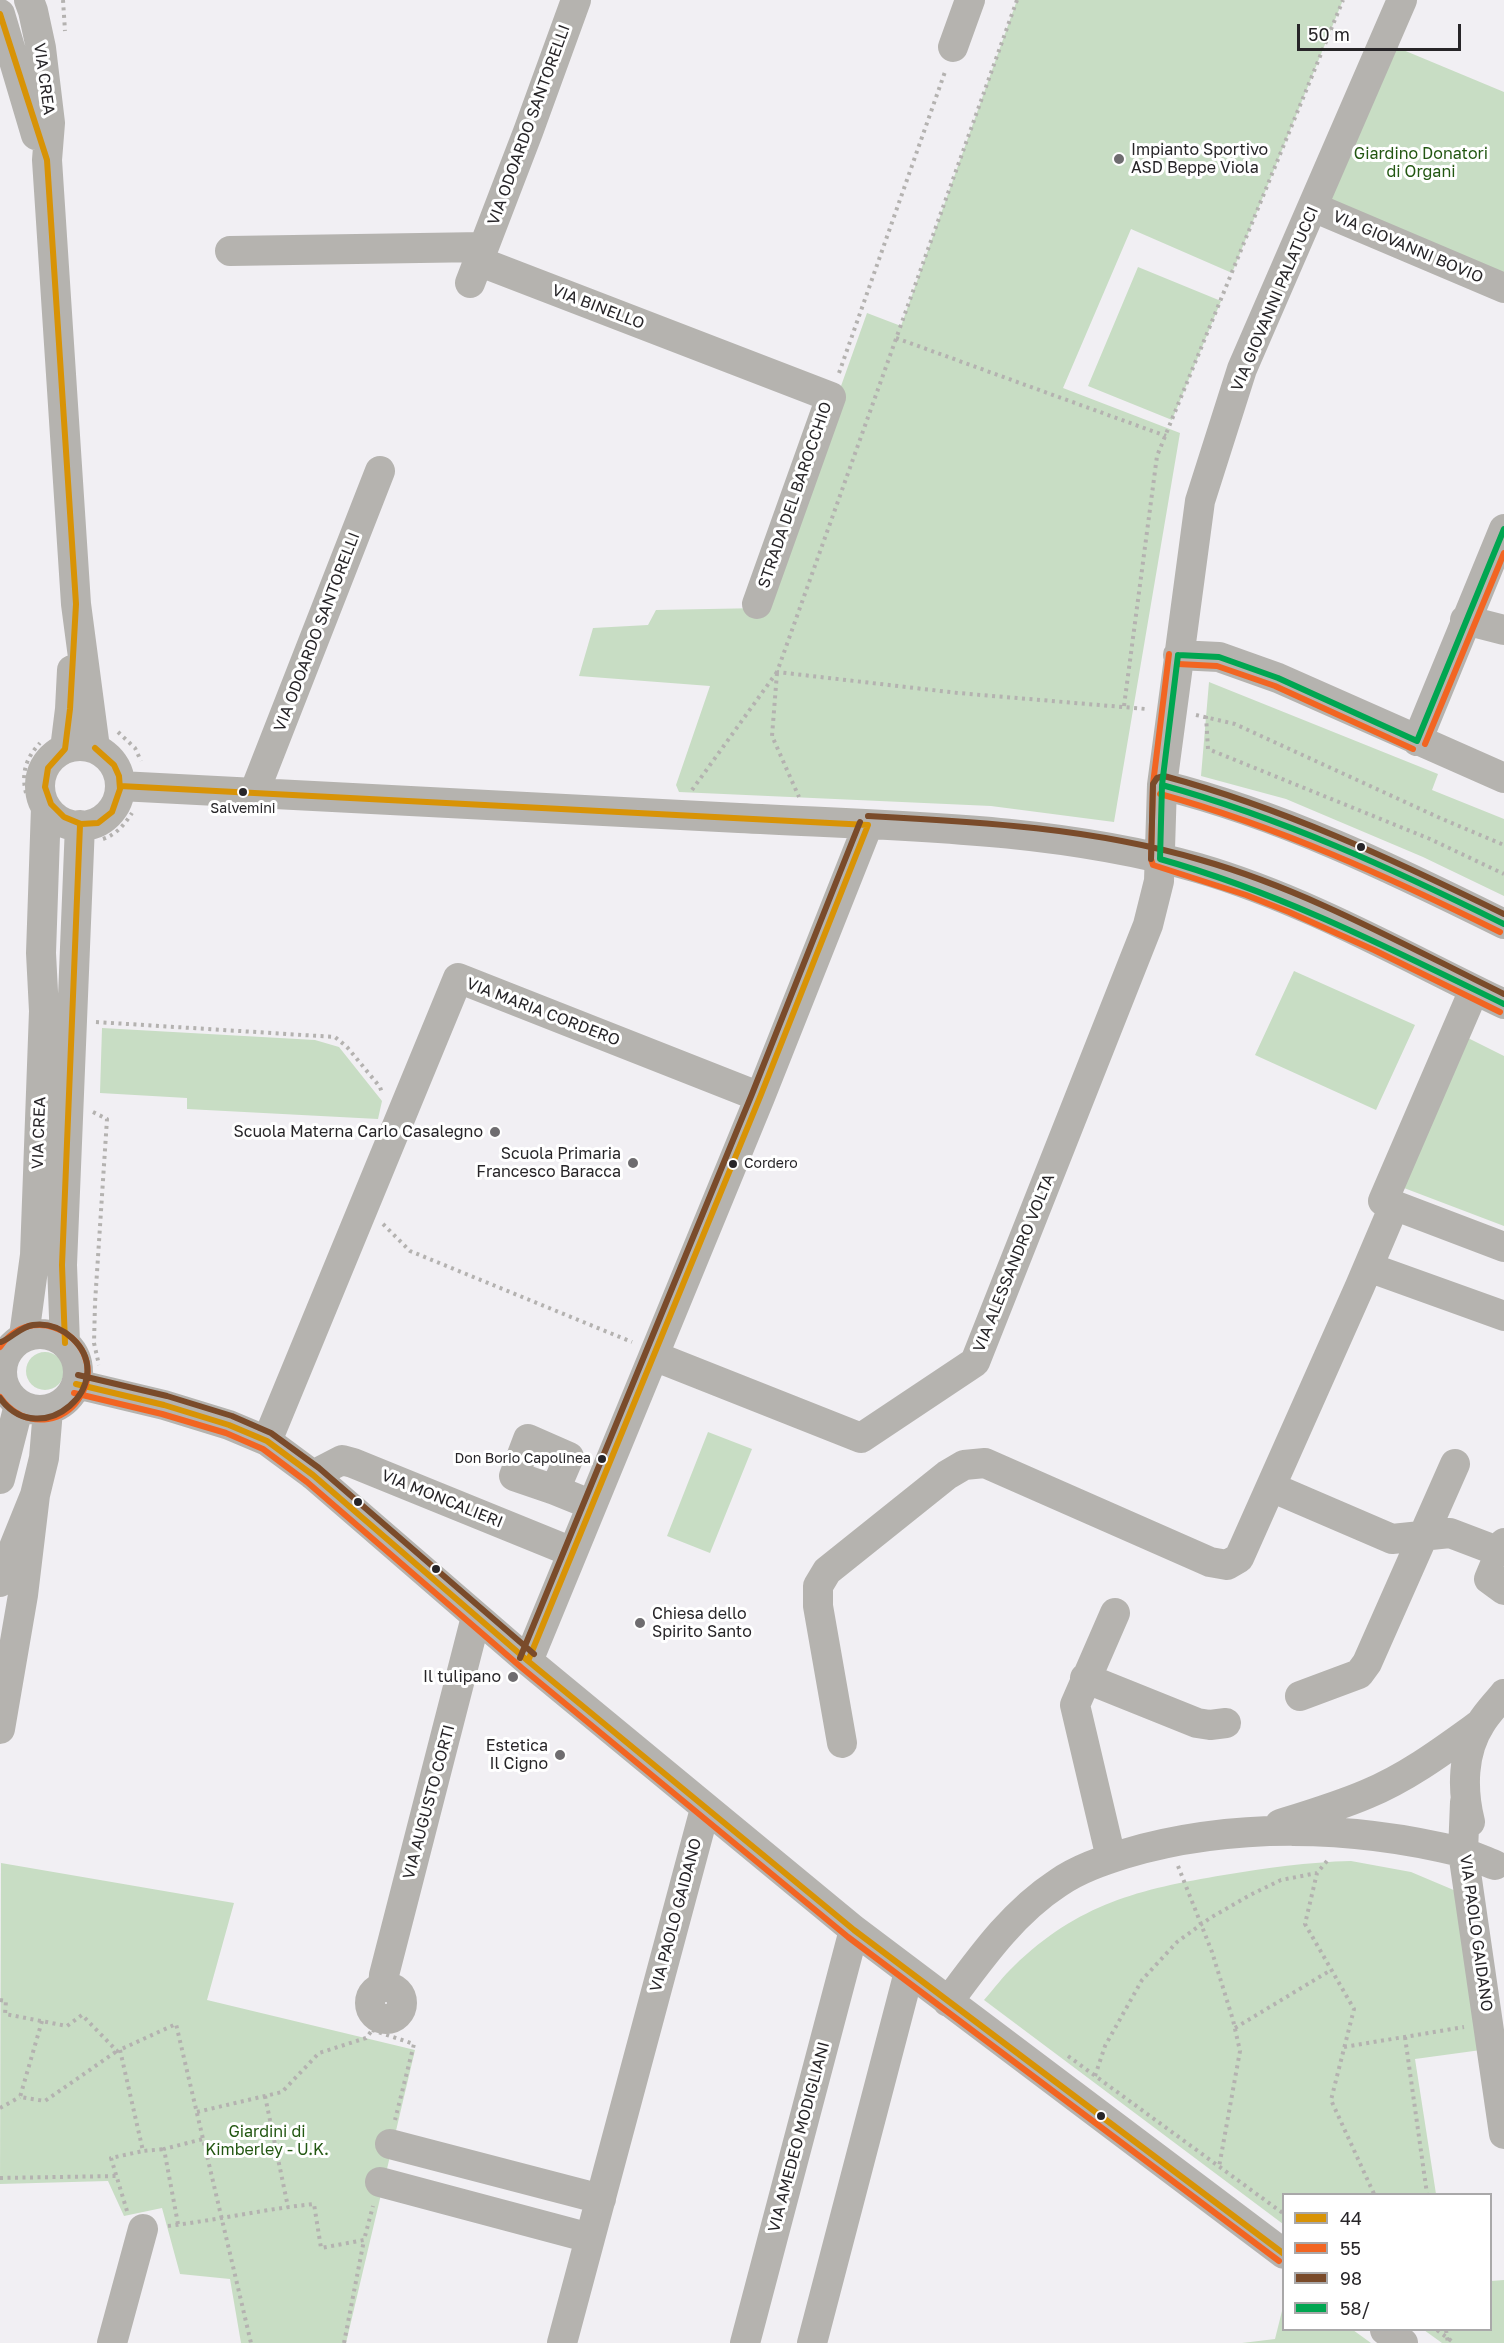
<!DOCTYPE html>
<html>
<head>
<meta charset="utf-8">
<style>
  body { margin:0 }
  #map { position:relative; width:1504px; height:2343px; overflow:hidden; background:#f1eff3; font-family:"Golos Text",sans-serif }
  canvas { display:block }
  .legend { position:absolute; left:1282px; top:2193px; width:210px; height:138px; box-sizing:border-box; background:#fff; border:2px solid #a9a8a9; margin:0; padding:8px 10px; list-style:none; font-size:18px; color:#272528 }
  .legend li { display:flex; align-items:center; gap:12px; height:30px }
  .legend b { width:30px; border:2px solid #a9a8a9 }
  .scale { position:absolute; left:1297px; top:24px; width:164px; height:27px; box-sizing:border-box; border:3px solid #272528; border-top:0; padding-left:8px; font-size:18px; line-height:21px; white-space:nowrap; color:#272528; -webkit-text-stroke:4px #fff; paint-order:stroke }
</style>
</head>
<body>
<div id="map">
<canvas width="1504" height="2343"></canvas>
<ul class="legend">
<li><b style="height:8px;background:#d89306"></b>44</li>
<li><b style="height:8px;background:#f26522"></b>55</li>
<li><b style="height:8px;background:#7a4b2a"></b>98</li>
<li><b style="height:8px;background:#00a651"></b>58/</li>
</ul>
<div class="scale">50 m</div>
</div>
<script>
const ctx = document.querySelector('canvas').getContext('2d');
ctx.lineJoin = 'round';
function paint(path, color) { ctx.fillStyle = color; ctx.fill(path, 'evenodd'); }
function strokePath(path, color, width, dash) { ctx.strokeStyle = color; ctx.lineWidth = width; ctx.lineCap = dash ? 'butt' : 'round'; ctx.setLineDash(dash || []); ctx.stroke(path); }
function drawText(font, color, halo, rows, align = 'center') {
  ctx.font = font + ' "Golos Text",sans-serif'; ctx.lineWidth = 6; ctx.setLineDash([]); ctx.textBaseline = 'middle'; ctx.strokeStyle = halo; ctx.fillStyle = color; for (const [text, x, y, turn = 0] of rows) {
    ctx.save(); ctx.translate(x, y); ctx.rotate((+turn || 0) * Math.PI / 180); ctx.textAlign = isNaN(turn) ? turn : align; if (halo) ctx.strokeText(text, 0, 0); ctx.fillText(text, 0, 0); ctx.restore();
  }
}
const green = new Path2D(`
  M1017,0H1343L1232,273L1131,229L1063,388L1180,433L1114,822L991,806L679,792L676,785L710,686L579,676L593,628L648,625L656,610L762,608L867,313L901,326Z
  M1384,42L1504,92V288L1314,207Z
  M1138,267L1221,301L1172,420L1088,386Z
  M1209,682L1438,774L1432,790L1504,819V896L1423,857L1286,799L1201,776Z
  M1294,971L1415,1025L1376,1110L1255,1055Z
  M102,1028L315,1040L339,1047L382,1101L378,1119L187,1109V1098L100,1093Z
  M1468,1038L1504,1056V1226L1404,1188Z
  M26 1371a19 19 0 1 1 38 0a19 19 0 1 1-38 0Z
  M708,1432L752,1449L710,1553L667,1536Z
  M1351,1861L1411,1872L1456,1891L1481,2050L1415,2059L1436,2194H1284L1283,2224L984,2000C994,1989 1003,1976 1014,1966C1078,1904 1139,1889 1224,1875C1266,1868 1308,1862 1351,1861Z
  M1,1863L234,1903L207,2000L415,2050L346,2343H241L230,2279L180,2274L162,2208L124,2216L108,2181L0,2184Z
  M1504,2280V2343H1442L1424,2330H1490L1491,2281Z
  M1283,2307L1284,2330H1353L1371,2343H1242L1275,2339Z`);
const path = new Path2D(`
  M63,0L65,31
  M1017,0L777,672L958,693L1146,709
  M896,338L1166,436
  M839,373L946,69
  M777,673L772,736L799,797
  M1124,706L1157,456L1343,0
  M1196,715L1235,724L1440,818L1504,845
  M1206,716L1208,749L1430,839L1504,874
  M118,732L135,748L141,761
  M692,790L777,672
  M26,793C21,773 26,758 40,743
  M103,839C117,834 124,825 132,813
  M96,1022L335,1037L347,1047L380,1087L382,1093
  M93,1112L107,1119L95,1303L94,1343L99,1365
  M383,1224L410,1251L632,1342
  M1327,1861L1317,1873L1305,1924L1354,2009L1331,2100L1374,2194
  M1178,1866L1212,1952L1233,2020L1240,2051L1219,2167
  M0,2000L6,2001L5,2014L67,2026L82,2015L117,2051L176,2024L251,2343
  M42,2021L20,2097L45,2101L117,2051
  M1235,2028L1331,1970
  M372,2030L414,2044L395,2120
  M1405,2037L1427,2194
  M1344,2047L1464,2027
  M120,2050L143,2151L164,2149
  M1068,2056L1284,2214
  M1095,2076L1105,2046L1142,1980L1177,1942L1210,1918L1250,1895L1281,1880L1317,1873
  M265,2096L288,2207
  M0,2108L20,2097
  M197,2112L282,2092L319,2053L366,2038L381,2019
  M0,2178L116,2176
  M127,2211L111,2158L143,2151
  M178,2224L164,2149L203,2139
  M168,2226C217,2220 265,2209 314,2204L321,2248L364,2240L373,2206
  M1437,2330L1454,2343
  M1446,2330L1448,2343
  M344,2343L364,2240`);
const minor = new Path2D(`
  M29,0L33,11L41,48L50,123L47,160L76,604L95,748
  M0,14L36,135
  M953,47L970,0
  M1313,207L1504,288
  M230,251L483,247
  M478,261L831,397L757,604
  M470,283L528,132L576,0
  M1465,620L1504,630
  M1178,655L1219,657L1278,678L1504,778
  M1417,741L1504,529
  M40 786a40 40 0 1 1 80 0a40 40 0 1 1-80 0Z
  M65,749L70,709L72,670
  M1162,785C1282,815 1393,869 1504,924
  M120,786C327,795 533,807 739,818C892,826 1050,826 1198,868C1305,899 1404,956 1504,1004
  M254,793L380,471
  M1474,990L1383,1201L1504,1247
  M1368,1267L1504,1316
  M2 1372a38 38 0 1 1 76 0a38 38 0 1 1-76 0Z
  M24,1336L35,1255L44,1011L41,953L46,807
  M65,1343L62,1265L80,825
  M654,1356L861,1438L975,1362L1148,925L1159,881L1162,785L1200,501L1242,369L1402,0
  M76,1384L164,1405L229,1425L267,1441L313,1475L528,1661L854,1930L1284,2254
  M267,1441L458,978L760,1097
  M313,1475L342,1460L353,1463L572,1552
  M0,1479L19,1405
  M1271,1487L1392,1539L1450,1533L1500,1552
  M555,1490L514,1476L528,1439L569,1457L555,1490L592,1505
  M1504,1543L1489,1579L1504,1590
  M0,1582L35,1495L44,1458L48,1410
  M528,1661L760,1097L868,825
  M1085,1678L1197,1723L1210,1725L1226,1723
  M1300,1696L1359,1674L1367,1663L1455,1464
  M0,1729L23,1595L35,1495
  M842,1743L818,1606V1586L827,1571L947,1475L964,1465L985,1463L1210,1562L1227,1565L1239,1558L1360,1286L1394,1206
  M1465,1802L1463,1852L1504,2134
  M1470,1822C1462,1790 1462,1752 1481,1723C1487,1713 1496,1704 1504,1694
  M1280,1824C1309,1815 1339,1806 1367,1794C1408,1777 1444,1750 1480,1724
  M1111,1858L1075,1705L1115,1613
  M383,1987L384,1975L476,1617
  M370 2003a16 16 0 1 1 32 0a16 16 0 1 1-32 0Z
  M948,2002C980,1959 1012,1913 1058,1883C1078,1869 1102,1861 1124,1854C1232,1822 1353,1825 1461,1852C1472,1855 1484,1861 1495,1865
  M390,2144L601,2199
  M380,2182L590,2238
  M1385,2330L1403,2343
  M112,2343L143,2229
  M562,2343L705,1809
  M745,2343L854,1930
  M812,2343L909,1972`);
const bus1 = new Path2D(`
  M0,14L47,160L76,604L70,709L65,749L48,768L45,787L51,804L64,817L81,824L98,823L112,812L120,789L119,776L114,765L95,748
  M120,786L868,825L760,1097L528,1661
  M65,1343L62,1265L80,825
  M76,1384L164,1405L229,1425L267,1441L313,1475L528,1661L854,1930L1284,2254`);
const bus2 = new Path2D(`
  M1169,654L1153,784L1151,859L1153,865L1246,895L1289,912L1374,950L1500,1012
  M1178,664L1217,666L1275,686L1413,749
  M1425,744L1504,553
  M1160,794C1279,827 1389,877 1500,932
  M0,1347C38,1293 115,1349 78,1400C71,1410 60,1417 48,1419C28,1422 11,1413 0,1397
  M74,1393L162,1414L226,1433L263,1449L307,1482L522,1668L848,1937L1279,2261`);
const bus3 = new Path2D(`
  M868,816C981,822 1093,828 1201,860C1307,890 1406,946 1504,994
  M1151,859L1153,784L1157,778L1164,776C1283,808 1394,860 1504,914
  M78,1375L167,1396L232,1416L271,1433L319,1468L534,1654
  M0,1398C41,1454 121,1383 72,1338C61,1328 47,1323 33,1325C20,1327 12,1338 1,1342
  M520,1658L752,1094L860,822`);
const bus4 = new Path2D(`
  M1178,655L1162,785L1160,859C1281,893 1391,949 1504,1004
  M1178,655L1219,657L1278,678L1417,741
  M1417,741L1504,529
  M1162,785C1282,818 1393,869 1504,924`);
const markers = [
  [1119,159,6,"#6e6c6f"],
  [243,792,5,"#272528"],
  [1361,847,5,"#272528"],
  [495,1132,6,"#6e6c6f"],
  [633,1163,6,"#6e6c6f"],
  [733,1164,5,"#272528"],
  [602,1459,5,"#272528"],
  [358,1502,5,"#272528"],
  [436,1569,5,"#272528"],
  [640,1623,6,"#6e6c6f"],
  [513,1677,6,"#6e6c6f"],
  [560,1755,6,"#6e6c6f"],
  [1101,2116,5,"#272528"]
];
const busNames = [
  ["Salvemini",243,809],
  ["Cordero",744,1164,"left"],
  ["Don Borio Capolinea",591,1459,"right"]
];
const streetNames = [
  ["VIA CREA",44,79,82],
  ["VIA ODOARDO SANTORELLI",529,125,-70],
  ["VIA GIOVANNI BOVIO",1408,247,23],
  ["VIA GIOVANNI PALATUCCI",1275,299,-67],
  ["VIA BINELLO",598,307,21],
  ["STRADA DEL BAROCCHIO",795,495,-71],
  ["VIA ODOARDO SANTORELLI",317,632,-69],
  ["VIA MARIA CORDERO",543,1012,21],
  ["VIA CREA",39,1133,-88],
  ["VIA ALESSANDRO VOLTA",1014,1263,-68],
  ["VIA MONCALIERI",442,1499,22],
  ["VIA AUGUSTO CORTI",429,1802,-75],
  ["VIA PAOLO GAIDANO",676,1915,-75],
  ["VIA PAOLO GAIDANO",1476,1933,82],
  ["VIA AMEDEO MODIGLIANI",799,2137,-75]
];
const poiNames = [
  ["Impianto Sportivo",1131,150,"left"],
  ["ASD Beppe Viola",1131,168,"left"],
  ["Scuola Materna Carlo Casalegno",483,1132],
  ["Scuola Primaria",621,1154],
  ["Francesco Baracca",621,1172],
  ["Chiesa dello",652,1614,"left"],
  ["Spirito Santo",652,1632,"left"],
  ["Il tulipano",501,1677],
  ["Estetica",548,1746],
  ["Il Cigno",548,1764]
];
const parkNames = [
  ["Giardino Donatori",1421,154],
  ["di Organi",1421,172],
  ["Giardini di",267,2132],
  ["Kimberley - U.K.",267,2150]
];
paint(green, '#c8ddc4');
strokePath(path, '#b4b2b0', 4, [3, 4.5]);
strokePath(minor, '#b5b3af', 30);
strokePath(bus1, '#d89306', 6);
strokePath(bus2, '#f26522', 6);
strokePath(bus3, '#7a4b2a', 6);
strokePath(bus4, '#00a651', 6);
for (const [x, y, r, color] of markers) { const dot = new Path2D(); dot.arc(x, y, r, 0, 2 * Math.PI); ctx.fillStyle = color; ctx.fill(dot); strokePath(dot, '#fff', 2); }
drawText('14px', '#272528', '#fff', busNames);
drawText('16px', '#272528', '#fff', streetNames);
drawText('16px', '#272528', '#fff', poiNames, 'right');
drawText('16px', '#235712', '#fff', parkNames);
</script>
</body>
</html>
